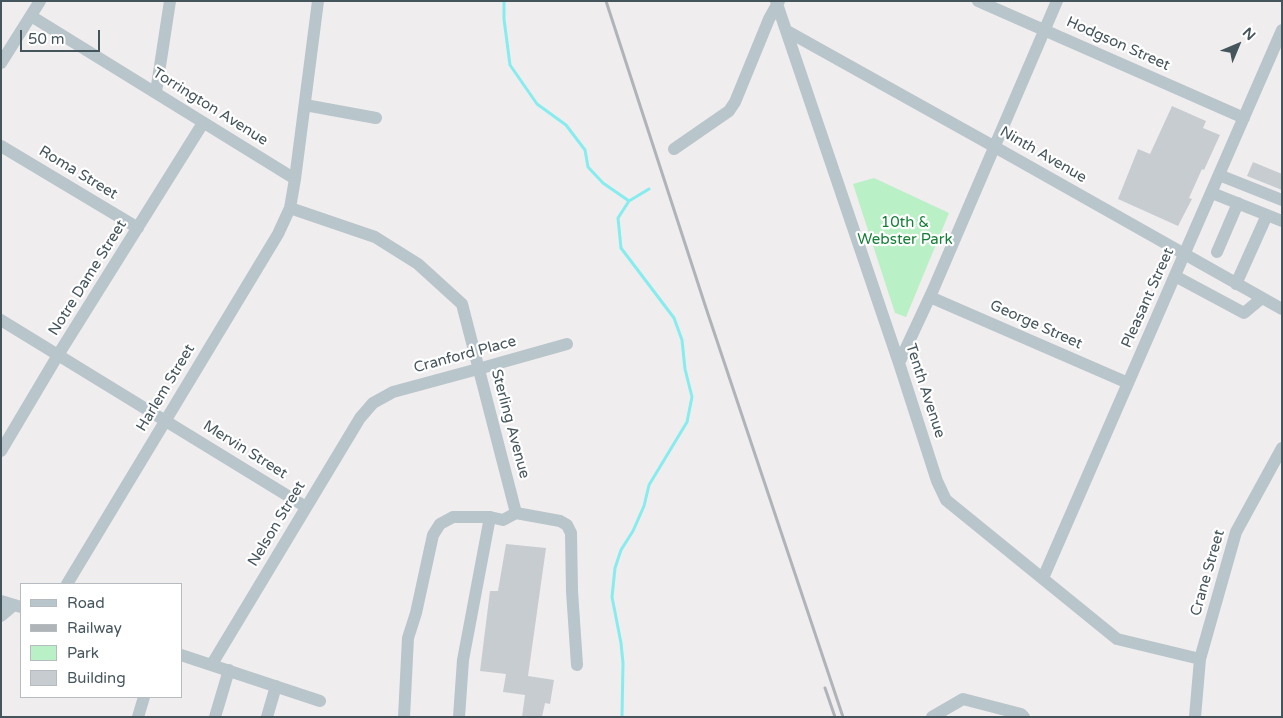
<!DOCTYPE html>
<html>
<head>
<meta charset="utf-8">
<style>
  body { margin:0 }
  #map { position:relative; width:1283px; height:718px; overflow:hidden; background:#f0edee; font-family:"Varela Round",sans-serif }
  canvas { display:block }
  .frame { position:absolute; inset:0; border:2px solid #45555c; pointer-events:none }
  .legend { position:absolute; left:20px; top:583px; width:162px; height:115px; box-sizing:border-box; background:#fff; border:1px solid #b5bbbe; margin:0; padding:6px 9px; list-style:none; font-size:15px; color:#45555c }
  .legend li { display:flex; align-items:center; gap:10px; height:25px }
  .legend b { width:25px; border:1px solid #b5bbbe }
  .north { position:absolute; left:1213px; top:20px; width:50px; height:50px; -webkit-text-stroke:4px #fff; paint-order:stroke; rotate:45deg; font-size:14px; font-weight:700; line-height:20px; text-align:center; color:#45555c }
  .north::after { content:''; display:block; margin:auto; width:18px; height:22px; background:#45555c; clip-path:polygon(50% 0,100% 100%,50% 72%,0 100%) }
  .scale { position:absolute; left:20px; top:30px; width:80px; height:22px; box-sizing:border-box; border:2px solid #45555c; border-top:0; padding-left:6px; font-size:15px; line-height:18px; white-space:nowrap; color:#45555c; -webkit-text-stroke:4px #fff; paint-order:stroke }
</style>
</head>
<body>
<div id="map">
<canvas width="1283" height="718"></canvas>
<div class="frame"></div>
<ul class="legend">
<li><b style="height:6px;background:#b8c5cb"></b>Road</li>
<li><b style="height:6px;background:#afb4b8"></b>Railway</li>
<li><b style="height:14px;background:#baf0c5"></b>Park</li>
<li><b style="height:14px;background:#c7ccd1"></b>Building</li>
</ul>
<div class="north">N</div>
<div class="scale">50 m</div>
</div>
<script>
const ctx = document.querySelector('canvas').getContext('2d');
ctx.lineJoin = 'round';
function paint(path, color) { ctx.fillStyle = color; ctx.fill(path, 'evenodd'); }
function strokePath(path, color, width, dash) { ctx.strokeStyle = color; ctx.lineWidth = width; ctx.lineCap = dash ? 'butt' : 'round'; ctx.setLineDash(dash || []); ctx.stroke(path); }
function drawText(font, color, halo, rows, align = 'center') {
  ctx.font = font + ' "Varela Round",sans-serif'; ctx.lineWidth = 4.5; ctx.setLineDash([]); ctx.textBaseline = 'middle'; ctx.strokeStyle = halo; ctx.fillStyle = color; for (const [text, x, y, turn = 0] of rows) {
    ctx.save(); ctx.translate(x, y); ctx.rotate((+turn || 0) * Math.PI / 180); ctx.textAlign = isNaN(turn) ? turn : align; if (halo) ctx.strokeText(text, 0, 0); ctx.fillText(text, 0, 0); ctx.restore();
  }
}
const green = new Path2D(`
  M874,178L949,213L906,317L895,313L853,184Z`);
const stream = new Path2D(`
  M504,1V19L510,65L537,104L566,125L585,150L588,167L603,183L629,201L618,218L621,248L674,318L682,340L685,369L692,397L687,422L649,485L644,506L633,531L621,550L615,568L612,597L621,643L623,663L622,717
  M629,201L649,189`);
const building = new Path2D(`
  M1172,106L1206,121L1203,128L1220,135L1204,170L1202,169L1189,198L1192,199L1178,226L1118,199L1138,149L1150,154Z
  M1253,162L1282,174V190L1247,176Z
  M506,544L546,548L528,676L554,680L550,704L545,703L542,717H522L525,695L503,692L506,674L480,671L490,591H498Z`);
const minor = new Path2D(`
  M776,1L899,363L937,481L946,500L1117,639L1200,659
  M978,1L1244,118
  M31,16L295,179
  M787,31L986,142L1282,309
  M1,63L40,1
  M156,92L170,1
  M305,105L376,118
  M1,146L138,228
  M674,149L729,111L735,102L769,19L779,1
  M1219,175L1282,200
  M1212,193L1282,221
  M290,208L375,237L418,264L462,304L516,513L560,521L567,525L571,533L572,591L577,665
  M1217,252L1238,203
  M1175,276L1244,313L1262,298
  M1236,284L1267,215
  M930,297L1128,383
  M1,320L306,507
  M899,363L933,290L1057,1
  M1,451L58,355L203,123
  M1043,578L1282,30
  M67,584L278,234L290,208L295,179L318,1
  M1,601L21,607
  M1,616L14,605
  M181,655L320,701
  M212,664L360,418L373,403L393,392L478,369L567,344
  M138,717L144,697
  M215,717L229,670
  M267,717L276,686
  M404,717L408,638L416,613L433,535L440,524L453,517H490L503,520L516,513
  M459,717L463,660L490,517
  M932,717L963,699L1021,714L1024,717
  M1195,717L1200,659L1236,532L1282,448`);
const rail = new Path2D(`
  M606,1L706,308L843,717
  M825,688L835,717`);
const streetNames = [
  ["Hodgson Street",1118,44,24],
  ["Torrington Avenue",210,107,32],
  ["Ninth Avenue",1043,155,30],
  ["Roma Street",78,173,31],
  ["Notre Dame Street",88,278,-58],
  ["Pleasant Street",1148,298,-66],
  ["George Street",1036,325,24],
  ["Cranford Place",465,355,-15],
  ["Harlem Street",166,388,-59],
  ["Tenth Avenue",925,391,72],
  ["Sterling Avenue",510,424,75],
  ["Mervin Street",245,450,32],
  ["Nelson Street",277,524,-59],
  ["Crane Street",1208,573,-74]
];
const parkNames = [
  ["10th &",905,223],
  ["Webster Park",905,240]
];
paint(green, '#baf0c5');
strokePath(stream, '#86ecee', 3);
paint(building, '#c7ccd1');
strokePath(minor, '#b8c5cb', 12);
strokePath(rail, '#afb4b8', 3);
drawText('15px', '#45555c', '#fff', streetNames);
drawText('15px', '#147f36', '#fff', parkNames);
</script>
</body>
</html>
